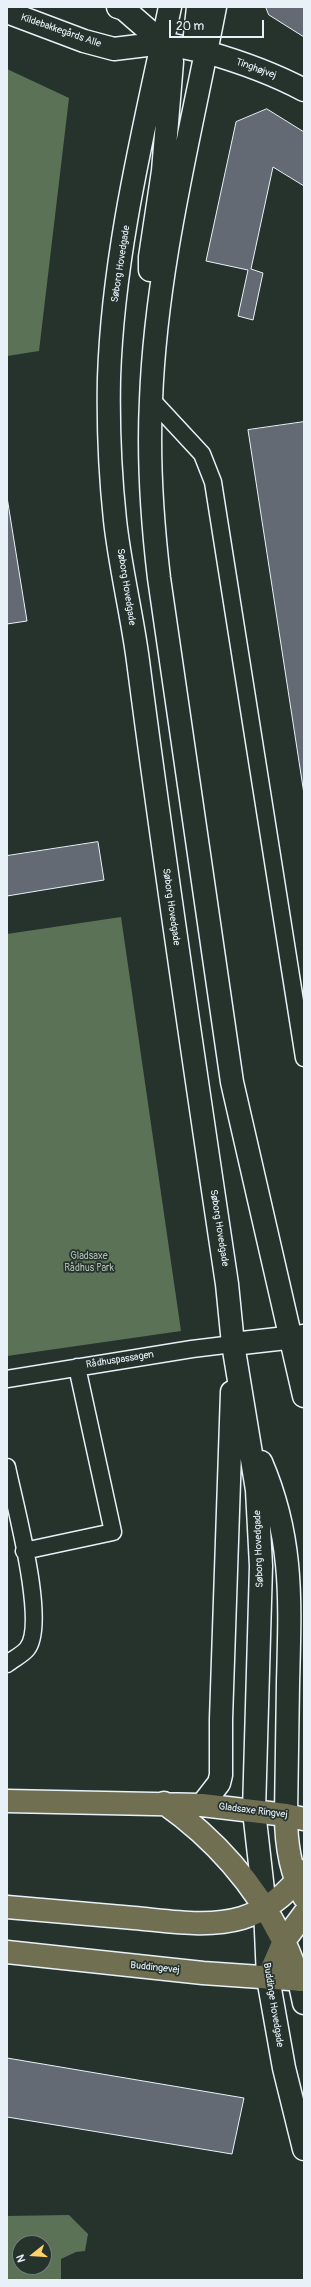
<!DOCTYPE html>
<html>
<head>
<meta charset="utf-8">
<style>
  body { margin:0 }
  #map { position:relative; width:311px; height:2287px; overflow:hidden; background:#26332d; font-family:Pangolin,sans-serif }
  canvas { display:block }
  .frame { position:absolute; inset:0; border:8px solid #e8f1f8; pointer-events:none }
  .north { position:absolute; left:12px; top:2235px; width:40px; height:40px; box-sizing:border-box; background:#26332d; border:1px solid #747f7e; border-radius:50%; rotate:253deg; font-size:11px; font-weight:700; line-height:16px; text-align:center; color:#e8f1f8 }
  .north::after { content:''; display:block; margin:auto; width:14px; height:18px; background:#ffd166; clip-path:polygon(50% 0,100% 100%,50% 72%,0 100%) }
  .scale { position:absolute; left:169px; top:20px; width:95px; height:18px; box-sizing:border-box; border:2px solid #e8f1f8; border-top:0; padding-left:5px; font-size:12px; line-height:14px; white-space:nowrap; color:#e8f1f8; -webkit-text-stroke:3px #26332d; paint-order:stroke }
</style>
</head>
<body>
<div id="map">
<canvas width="311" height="2287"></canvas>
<div class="frame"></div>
<div class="north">N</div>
<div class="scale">20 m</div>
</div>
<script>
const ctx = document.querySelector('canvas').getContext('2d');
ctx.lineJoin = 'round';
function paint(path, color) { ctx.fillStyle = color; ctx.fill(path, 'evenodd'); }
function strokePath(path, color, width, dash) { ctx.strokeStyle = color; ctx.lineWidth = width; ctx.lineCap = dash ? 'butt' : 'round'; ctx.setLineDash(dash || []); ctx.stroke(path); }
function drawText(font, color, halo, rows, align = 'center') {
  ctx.font = font + ' Pangolin,sans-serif'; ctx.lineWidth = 3.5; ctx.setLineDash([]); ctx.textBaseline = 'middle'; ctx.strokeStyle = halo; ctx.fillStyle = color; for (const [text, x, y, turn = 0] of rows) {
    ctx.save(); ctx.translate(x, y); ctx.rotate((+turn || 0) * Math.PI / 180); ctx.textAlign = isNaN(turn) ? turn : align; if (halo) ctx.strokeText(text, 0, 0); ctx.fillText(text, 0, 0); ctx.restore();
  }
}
const green = new Path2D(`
  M7,69L69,98L39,351L7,356Z
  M121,917L181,1331L7,1356V934Z
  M69,2215L88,2234L85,2251L76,2252L61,2259V2280H7V2216ZM20,2243H44V2267H20Z`);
const building = new Path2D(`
  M266,7H304V37L269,15Z
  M267,109L304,132V186L273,167L251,269L263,273L253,320L238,316L248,270L206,261L236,122Z
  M304,422V794L248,430Z
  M7,497L27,621L7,624Z
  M98,842L104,880L7,896V856Z
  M7,2058L244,2098L232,2154L7,2117Z`);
const lane = new Path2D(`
  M151,399L202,454L213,482L304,1058
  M7,1379L192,1349L233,1344
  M7,1467C14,1502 48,1624 27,1649C22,1655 13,1659 7,1664
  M24,1551L113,1532L77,1367`);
const street = new Path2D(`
  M206,52C241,62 272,73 304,90
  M233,1344L304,1336`);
const secondary = new Path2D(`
  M118,7L124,9L163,43L172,62L163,171L150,257V270
  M170,7C144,129 113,253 109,378C108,425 110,473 115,520C120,567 132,614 138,661C165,869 196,1077 227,1284L233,1344L257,1490L261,1566L254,1811L265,1908L268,1978L284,2068L304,2149
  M198,7L195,35L206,52
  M215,7C190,137 156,267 151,400C148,460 152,519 159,578L232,1082L304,1396
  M7,12L84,41L114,49L163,43L206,52
  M261,1462C294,1539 290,1602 288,1683C287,1727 287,1771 286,1815
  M202,1805L219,1783L221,1775V1719L232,1392
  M299,1980L304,2003`);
const primary = new Path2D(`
  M7,1801L202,1805L286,1815L304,1819
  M164,1803C214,1838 255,1885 283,1940C290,1952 294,1967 299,1980
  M286,1815C286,1843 290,1872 304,1897
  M7,1907C49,1911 92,1914 134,1918C169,1921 208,1928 242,1918C268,1910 289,1892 304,1871
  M7,1952L203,1973L304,1980
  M268,1978L284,1941L304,1914`);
const streetNames = [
  ["Kildebakkegårds Alle",61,31,19],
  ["Tinghøjvej",256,69,20],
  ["Søborg Hovedgade",121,264,-81],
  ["Søborg Hovedgade",126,587,81],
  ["Søborg Hovedgade",171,907,82],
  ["Søborg Hovedgade",219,1228,81],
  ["Rådhuspassagen",120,1360,-9],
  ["Søborg Hovedgade",259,1549,-92],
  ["Gladsaxe Ringvej",253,1811,7],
  ["Buddingevej",155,1968,6],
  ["Buddinge Hovedgade",273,2005,81]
];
const parkNames = [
  ["Gladsaxe",89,1256],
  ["Rådhus Park",89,1268]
];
paint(green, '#5b7257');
paint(building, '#636a74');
strokePath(building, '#e8f1f8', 1);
strokePath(lane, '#e8f1f8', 19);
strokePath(street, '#e8f1f8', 25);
strokePath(secondary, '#e8f1f8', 25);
strokePath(primary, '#e8f1f8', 25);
strokePath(lane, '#26332d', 16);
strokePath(street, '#26332d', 22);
strokePath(secondary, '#26332d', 22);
strokePath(primary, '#706f52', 22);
drawText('10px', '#e8f1f8', '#26332d', streetNames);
drawText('10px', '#b0beb8', '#26332d', parkNames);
</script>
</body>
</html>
